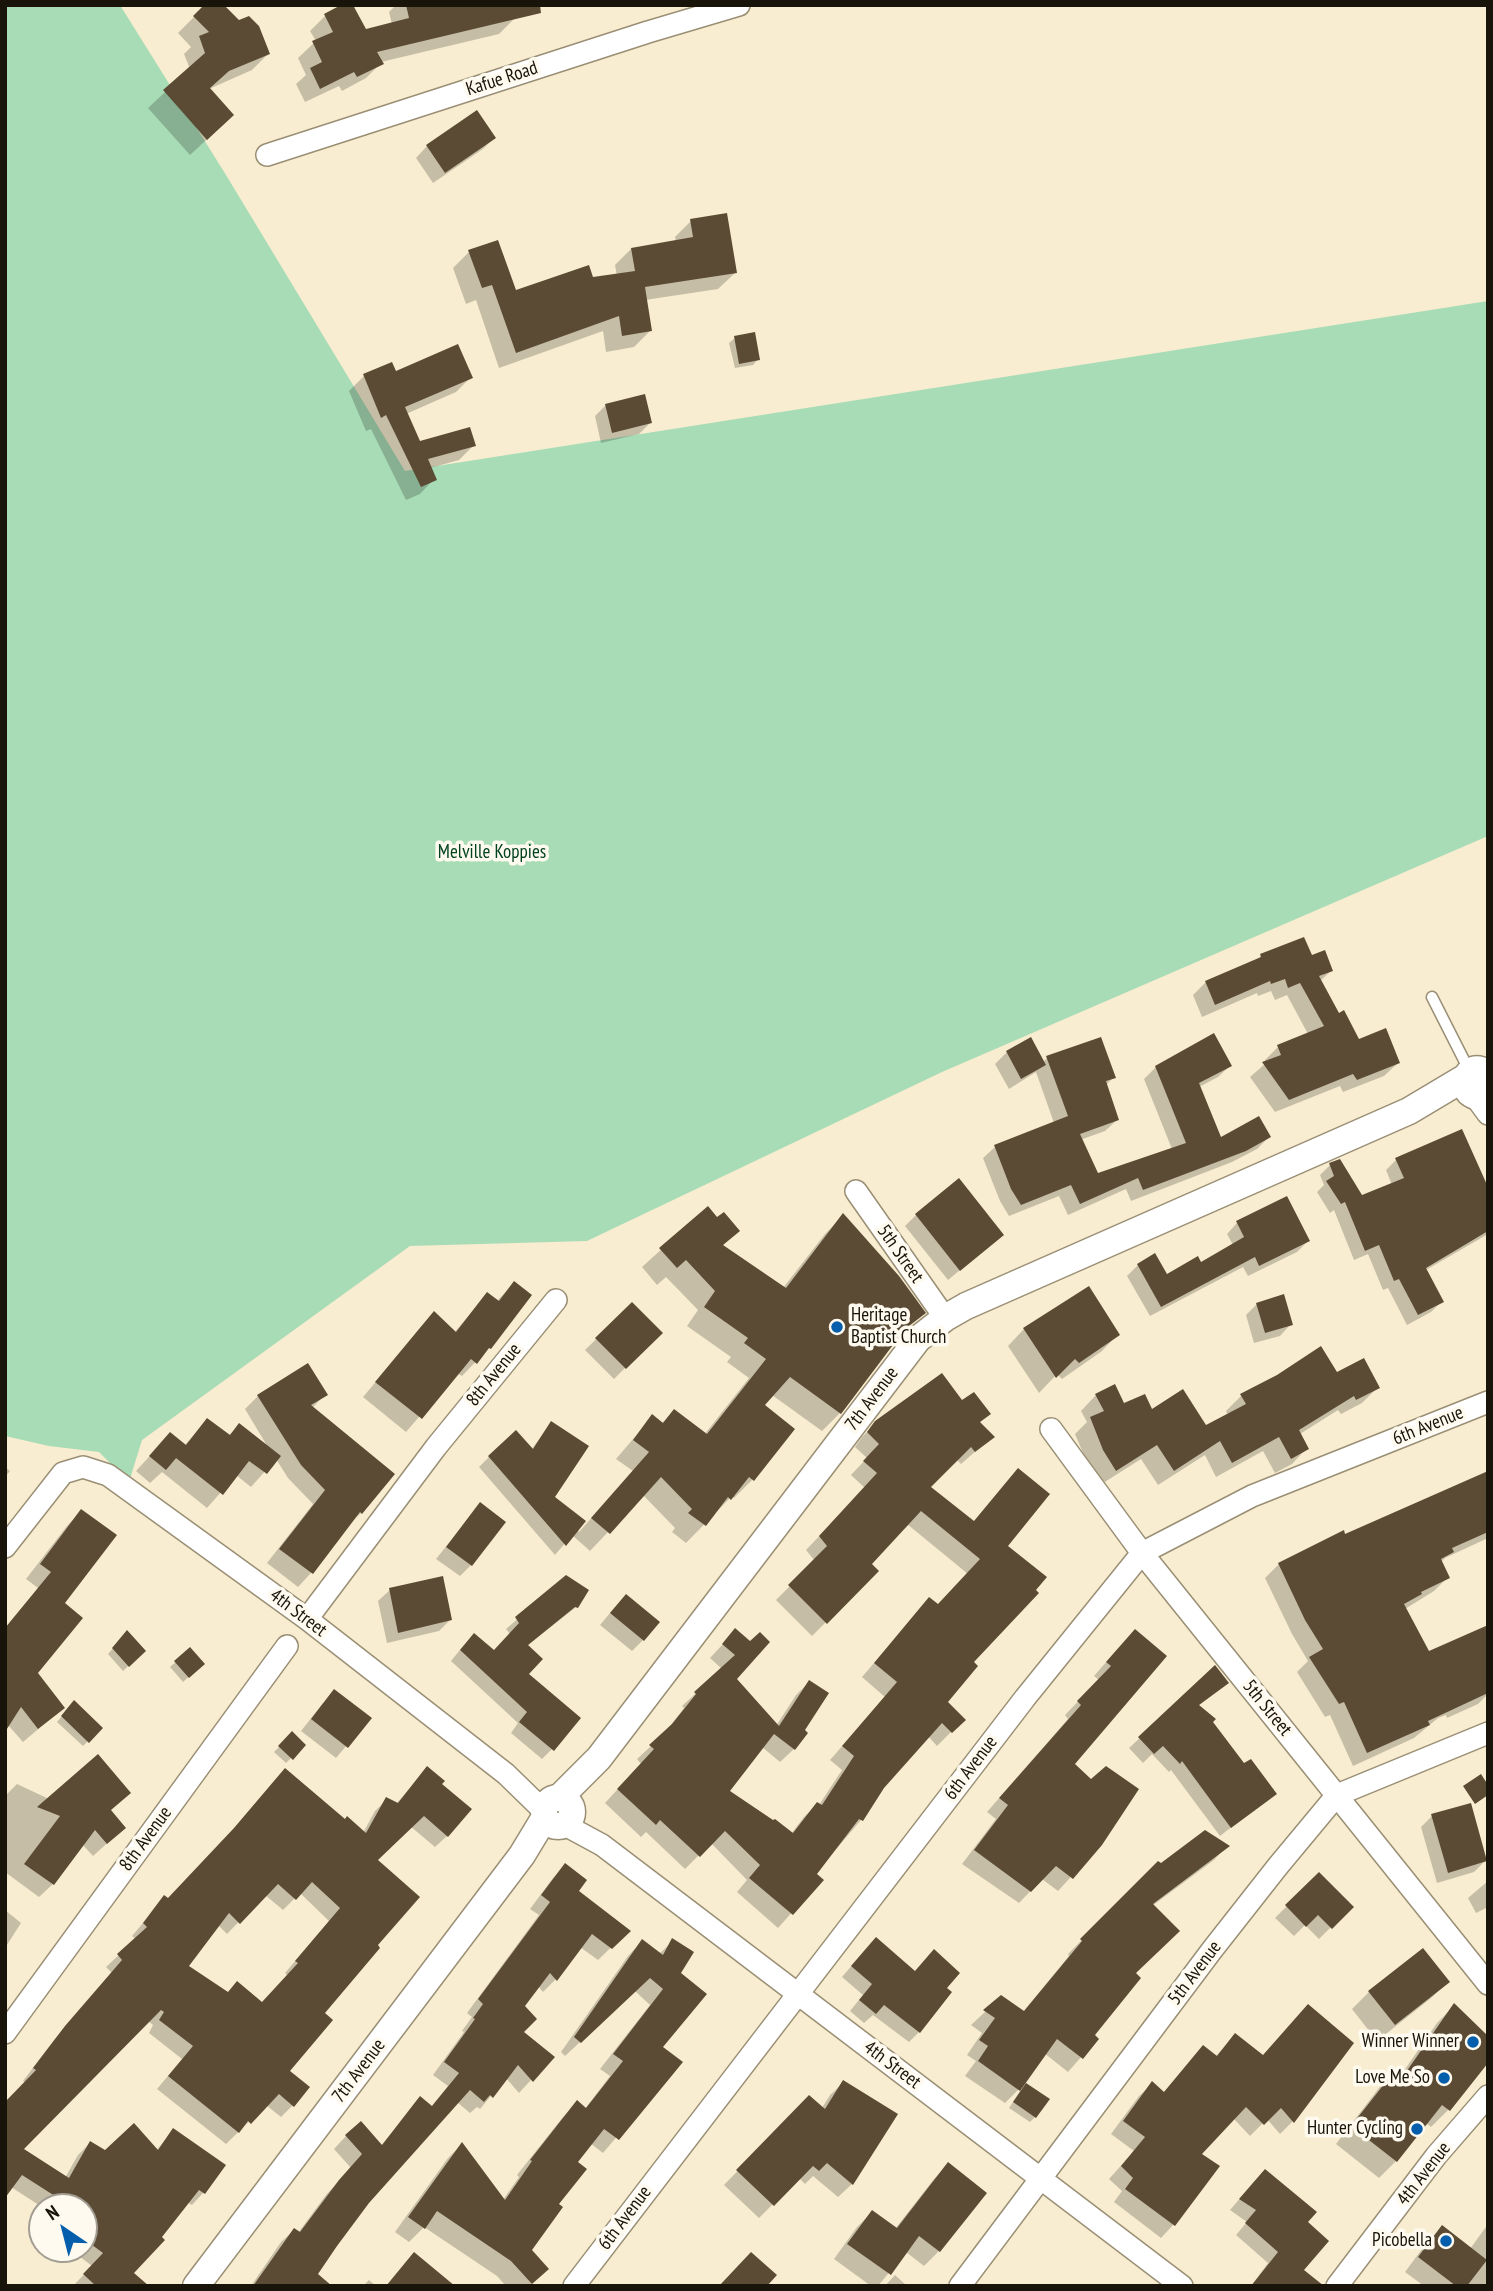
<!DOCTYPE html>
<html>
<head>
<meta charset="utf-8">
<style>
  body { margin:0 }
  #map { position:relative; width:1493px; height:2291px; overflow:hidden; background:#f8edd0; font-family:"PT Sans Narrow",sans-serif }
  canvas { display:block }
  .frame { position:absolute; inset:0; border:7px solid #18140a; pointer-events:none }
  .north { position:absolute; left:28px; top:2193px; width:70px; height:70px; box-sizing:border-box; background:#fffaef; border:2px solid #a39e93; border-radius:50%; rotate:325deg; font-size:19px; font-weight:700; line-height:28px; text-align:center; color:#18140a }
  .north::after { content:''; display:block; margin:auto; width:24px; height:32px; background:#045eac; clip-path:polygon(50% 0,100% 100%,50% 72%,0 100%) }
</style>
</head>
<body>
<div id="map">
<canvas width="1493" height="2291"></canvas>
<div class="frame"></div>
<div class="north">N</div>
</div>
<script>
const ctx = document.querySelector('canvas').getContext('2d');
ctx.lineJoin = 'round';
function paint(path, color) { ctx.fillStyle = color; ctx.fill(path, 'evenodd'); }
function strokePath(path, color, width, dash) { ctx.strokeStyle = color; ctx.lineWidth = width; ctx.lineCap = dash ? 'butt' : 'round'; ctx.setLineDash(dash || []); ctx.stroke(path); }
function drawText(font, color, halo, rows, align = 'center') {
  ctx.font = font + ' "PT Sans Narrow",sans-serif'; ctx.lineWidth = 7; ctx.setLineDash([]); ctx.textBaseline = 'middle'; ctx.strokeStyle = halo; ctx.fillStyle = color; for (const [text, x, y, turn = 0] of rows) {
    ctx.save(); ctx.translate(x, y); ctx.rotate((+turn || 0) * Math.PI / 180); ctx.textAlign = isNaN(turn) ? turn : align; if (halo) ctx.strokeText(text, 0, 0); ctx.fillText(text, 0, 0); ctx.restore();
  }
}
const green = new Path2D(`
  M5,5H120L226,175L405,471L1488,301V836L942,1072L587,1241L410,1246L142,1440L129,1482L99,1452L49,1446L5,1436Z`);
const shadow = new Path2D(`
  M206,5L268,54L252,70L209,89L216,131L190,155L148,108L190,69L184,54L191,47L178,33Z
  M396,5H511L514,19L499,34L381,62V63L366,78L342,91L339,86L305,102L296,84L306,75L298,58L316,41L310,31L325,16L365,31L392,24L389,12Z
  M494,138L483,149L433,183L416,158L427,146Z
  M691,221L735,273L718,289L645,300L651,330L634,347L606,352L603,331L499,368L476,300L466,304L453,268L469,252L515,292L617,276L615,265L631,249L676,242L675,237Z
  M735,338L758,359L753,365L735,368L729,343Z
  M391,364L395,373L471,377L456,392L406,414L419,443L474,445L459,460L430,468L434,479L420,494L406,500L371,429L366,431L349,391L364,376Z
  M606,405L650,423L639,434L601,443L595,416Z
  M1261,956L1311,957L1331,971L1320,981L1339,1015L1358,1041L1398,1063L1384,1076L1343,1092L1340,1086L1275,1112L1250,1077L1266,1063L1265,1060L1278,1047L1308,1034L1287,995L1275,1000L1271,991L1258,996L1257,993L1202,1017L1193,995L1206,982L1256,961Z
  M1030,1040L1043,1062L1047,1058L1114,1077L1105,1086L1117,1120L1105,1131L1080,1140L1097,1176L1172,1149L1144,1079L1156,1067L1230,1066L1218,1077L1199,1087L1220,1139L1269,1137L1257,1149L1232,1162L1131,1201L1126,1189L1068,1215L1059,1196L1009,1216L1000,1201L983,1158L995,1147L1054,1123L1036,1072L1009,1089L995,1064L1007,1052Z
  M1396,1160L1488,1191V1234L1426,1270L1442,1301L1431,1312L1407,1325L1388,1288L1383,1290L1368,1254L1354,1260L1334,1210L1330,1213L1317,1192L1324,1185L1320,1175L1330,1165L1362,1198L1392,1185L1386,1170Z
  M707,1208L717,1220L737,1231L722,1246L783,1288L825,1234L843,1216L923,1313L897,1338L840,1413L822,1431L772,1395L763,1406L793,1429L752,1480L734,1498L732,1496L686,1543L672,1532L675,1528L643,1495L590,1551L572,1535L555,1555L479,1467L489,1457L531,1450L551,1423L553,1497L579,1532L633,1471L616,1459L652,1417L661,1424L674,1411L704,1435L749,1378L727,1362L731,1357L687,1326L698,1310L666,1277L657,1285L642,1267Z
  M916,1215L1002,1235L948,1280L905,1226Z
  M1237,1223L1308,1241L1297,1252L1248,1276L1243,1267L1150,1316L1127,1276L1138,1265L1166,1276L1200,1264L1233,1245L1227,1234Z
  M514,1283L530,1295L489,1348L462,1376L457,1373L406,1432L363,1397L434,1313L454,1333L487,1294L497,1301Z
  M632,1304L660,1333L614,1379L585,1350Z
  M1257,1304L1291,1324L1280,1336L1254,1343L1246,1315Z
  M1024,1329L1118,1334L1102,1351L1062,1379L1057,1374L1039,1393L1008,1346Z
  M1336,1375L1377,1388L1362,1403L1341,1414L1338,1410L1300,1434L1307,1448L1292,1464L1275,1473L1263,1451L1216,1477L1205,1455L1158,1485L1141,1459L1100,1485L1088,1465L1075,1434L1087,1422L1081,1411L1096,1395L1206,1428L1228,1415L1226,1411L1241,1396Z
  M325,1395L312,1408L361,1513L347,1526L311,1573L298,1587L267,1563L313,1504L288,1478L276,1459L251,1487L236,1475L207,1508L162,1472L150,1483L136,1471L170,1434L184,1446L207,1420L228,1436L239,1426L269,1449L245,1409L258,1396Z
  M962,1403L988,1414L979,1423L992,1437L961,1464L956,1459L928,1487L1005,1546L971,1662L946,1702L963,1720L937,1746L928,1736L883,1787L861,1820L815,1874L821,1880L778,1928L737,1892L747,1880L711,1843L685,1869L646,1832L641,1837L605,1803L641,1764L637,1759L663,1735L684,1708L682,1706L722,1669L710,1658L735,1631L750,1644L735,1679L776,1726L796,1695L809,1682L794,1749L780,1762L762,1747L727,1791L791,1834L804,1817L817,1804L819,1805L842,1770L830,1760L885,1697L862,1677L929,1599L938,1606L968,1574L907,1524L870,1564L877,1571L812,1636L776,1600L815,1561L806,1550L865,1488L851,1475L867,1458L855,1447L862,1437L877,1422Z
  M5,1467L10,1471L5,1477Z
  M1488,1473V1538L1445,1558L1441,1562L1448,1577L1434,1591L1405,1609L1429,1653L1488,1682V1694L1478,1704L1447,1718L1446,1715L1438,1718L1414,1738L1353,1766L1330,1715L1325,1717L1297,1672L1308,1661L1292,1634L1265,1578L1279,1564Z
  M480,1504L471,1565L460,1576L436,1559Z
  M81,1511L63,1604L36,1673L63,1708L23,1742L8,1725L38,1588L26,1579L67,1526Z
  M566,1577L576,1607L527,1646V1674L552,1749L542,1759L511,1733L518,1723L451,1661L464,1645L494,1652L510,1634L506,1629Z
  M390,1590L450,1620L439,1631L387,1643L378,1601Z
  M615,1607L643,1640L632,1651L600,1625Z
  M122,1638L144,1651L123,1671L108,1654Z
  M1121,1645L1073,1764L1101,1844L1058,1891L1042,1879L1019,1903L962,1864L996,1819L987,1812L1068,1719L1065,1715L1099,1680L1094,1676Z
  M190,1649L203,1664L183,1682L170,1667Z
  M1215,1668L1227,1683L1198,1706L1244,1766L1274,1794L1220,1836L1171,1770L1169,1772L1152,1754L1143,1763L1129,1748Z
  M323,1703L369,1719L336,1758L301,1731Z
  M69,1708L101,1728L83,1746L57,1722Z
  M292,1734L304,1745L286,1763L274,1752Z
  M427,1769L440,1784L447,1836L435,1847L410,1826L376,1861L375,1946L322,2013L288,2071L293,2105L281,2117L266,2105L226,2144L157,2089L182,2059L149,2033L153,2025L148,2021L21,2149L65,2178L78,2155L90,2143L105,2152L156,2151L173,2130L223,2166L203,2193L192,2205L187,2202L132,2273L128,2286H73L92,2266L70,2249H84V2207H42L11,2187L26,2083L23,2081L54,2040L112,1973L106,1967L136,1939L132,1936L165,1897L168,1900L345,1821L363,1833L375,1811L387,1799L396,1804ZM300,1893L329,1921L285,1973L288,1976L261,2004L227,1994L186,1967L218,1925L227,1934L265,1895L283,1910Z
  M17,1784L49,1799L109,1811L124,1828L93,1856L82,1844L53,1884L39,1897L5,1872V1796Z
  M1432,1816L1485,1861L1474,1872L1437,1883L1421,1827Z
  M1227,1846L1214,1860L1152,1906L1134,1973L1092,2036L1097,2039L1068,2072L1044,2053L1019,2089L1005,2103L965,2076L976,2061L967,2055L982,2033L971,2025L1001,1997L1023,2012L1069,1956L1068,1954L1158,1863L1161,1865Z
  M565,1865L577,1892L628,1931L598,1960L580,1947L556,1979L543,1992L538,1986L522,2007V2032L552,2057L519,2093L506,2078L480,2109L477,2107L470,2113L457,2102L367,2202L316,2274L329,2286H251L281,2242L294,2230L298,2233L326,2195L351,2168L334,2149L346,2136L381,2146L420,2099L431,2107L448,2086L433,2075L464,2032L462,2031L472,2017L467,2013L539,1915L530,1909L553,1878Z
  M1319,1874L1351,1907L1319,1939L1305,1925L1294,1936L1275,1918Z
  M1488,1881V1907L1476,1913L1468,1898Z
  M5,1910L21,1923L5,1948Z
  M642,1941L659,1954L673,1941L679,1973L661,2047L680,2062L603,2153L590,2143L575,2162L557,2204L530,2250L546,2269L529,2286H506L497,2276L424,2227L409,2242L395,2232L448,2158L462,2144L503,2200L519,2177L517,2175L563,2117L577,2103L585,2109L610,2076L600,2069L650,2005L635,1991L565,2056L561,2052L628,1956Z
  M865,1950L944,1988L919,2032L909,2042L873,2015L864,2023L850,2011L863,1995L842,1977Z
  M1448,1982L1430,1999L1377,2041L1352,2009L1369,1992Z
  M1454,2006L1488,2060L1448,2110L1431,2127L1426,2123L1396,2161L1379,2178L1336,2144L1379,2088L1396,2071L1401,2075L1437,2023Z
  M1235,2035L1262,2057L1352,2043L1293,2121L1280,2134L1267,2119L1250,2136L1233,2118L1199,2154L1217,2167L1173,2225L1161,2238L1114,2202L1122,2191L1109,2179L1134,2151L1111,2134L1139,2096L1152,2084L1163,2093L1203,2047L1215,2057Z
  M844,2082L852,2184L838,2197L813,2176L805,2184L799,2178L759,2218L724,2185L809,2097L822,2108L830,2095Z
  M1021,2090L1035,2117L1030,2122L1009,2108Z
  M949,2164L985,2193L939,2251L924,2266L906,2252L878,2286H871L834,2259L857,2227L872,2212L895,2229L934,2179Z
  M1254,2182L1305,2223L1302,2270L1314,2286H1251L1268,2263L1236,2235L1247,2222L1230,2210Z
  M1488,2224V2286H1424L1405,2272L1428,2241L1442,2228L1470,2249Z
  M895,2275L907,2286H885Z
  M369,2280L376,2286H363Z`);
const building = new Path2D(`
  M204,5H224L239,20L249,16L259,26L270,54L229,71L210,88L234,115L207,140L163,90L205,53L199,36L209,32L193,16Z
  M341,5H353L366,29L409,18L406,5H540L541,13L377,52L384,64L357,77L354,72L320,89L310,68L322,62L312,41L333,32L324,14Z
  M477,110L496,138L445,173L426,145Z
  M727,213L737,273L645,287L652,331L622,336L619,316L516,353L492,285L482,288L468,250L498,240L516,290L589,265L593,277L635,271L631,248L693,237L690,219Z
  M755,332L760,360L739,364L734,336Z
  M458,344L473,378L405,407L420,441L470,427L476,446L428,459L437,480L421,487L386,415L381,418L363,374L392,362L396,371Z
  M645,394L652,423L612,433L605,404Z
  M1304,937L1312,955L1325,950L1333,971L1319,976L1339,1013L1344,1010L1359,1039L1386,1028L1400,1063L1357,1080L1353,1074L1289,1100L1262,1062L1281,1055L1277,1045L1324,1026L1300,983L1288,988L1285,979L1271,984L1270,981L1215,1005L1205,981L1261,957L1260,954Z
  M1214,1033L1232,1066L1199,1083L1221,1137L1259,1116L1271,1137L1246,1151L1143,1190L1138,1178L1080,1204L1071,1185L1021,1205L1011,1189L994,1145L1068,1116L1046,1056L1101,1037L1116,1078L1106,1081L1119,1120L1080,1134L1098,1173L1186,1143L1155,1066Z
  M1031,1037L1046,1065L1021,1079L1006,1051Z
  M1462,1129L1488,1187V1231L1426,1268L1444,1302L1418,1315L1399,1279L1394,1281L1379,1245L1365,1251L1345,1202L1341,1204L1326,1181L1334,1176L1329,1163L1340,1159L1362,1195L1404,1178L1395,1158Z
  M959,1178L1004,1235L960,1271L915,1214Z
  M1287,1196L1310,1241L1259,1266L1255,1257L1161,1307L1137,1264L1155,1253L1167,1274L1198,1256L1201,1262L1244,1237L1236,1221Z
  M708,1206L717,1217L724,1212L740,1231L723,1245L786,1288L843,1213L899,1276L926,1313L905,1329L841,1414L790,1377L765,1405L795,1429L754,1481L749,1477L731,1500L728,1497L706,1526L688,1513L692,1509L661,1477L610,1534L591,1518L649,1452L633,1440L652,1414L663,1423L674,1409L707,1434L766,1359L744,1343L748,1338L704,1307L715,1291L686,1260L677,1268L659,1248Z
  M514,1281L532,1295L491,1349L489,1348L477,1364L471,1359L422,1419L375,1382L434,1311L456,1332L487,1292L499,1301Z
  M1089,1286L1120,1335L1079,1363L1075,1359L1056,1378L1023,1328Z
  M1284,1294L1293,1325L1265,1333L1256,1303Z
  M632,1302L663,1333L626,1369L595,1338Z
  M1321,1346L1337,1372L1364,1358L1380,1388L1356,1400L1354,1396L1299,1430L1309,1449L1291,1459L1279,1437L1232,1463L1220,1441L1174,1471L1157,1445L1116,1471L1103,1450L1090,1417L1104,1411L1095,1394L1115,1384L1124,1403L1145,1394L1152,1409L1183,1389L1206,1425L1246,1404L1240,1394L1277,1375Z
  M308,1363L328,1395L311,1405L395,1474L362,1514L360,1512L313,1574L279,1549L325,1490L301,1465L257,1395Z
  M942,1373L962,1400L974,1392L991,1414L980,1422L995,1437L975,1452L971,1447L931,1487L974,1521L1018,1468L1050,1494L1008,1546L1047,1577L1036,1590L1039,1593L974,1662L978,1666L948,1702L966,1720L952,1733L942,1723L884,1788L863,1821L859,1819L817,1874L824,1880L793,1915L749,1878L760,1865L725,1831L700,1857L660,1820L656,1825L617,1789L654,1749L649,1745L672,1724L696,1694L694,1692L735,1655L722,1644L735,1628L750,1641L760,1632L770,1642L737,1679L779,1726L809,1680L829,1693L805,1730L808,1733L795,1750L774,1734L730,1791L773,1820L775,1819L793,1833L817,1802L822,1805L854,1756L842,1746L897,1682L874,1663L929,1597L938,1604L980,1559L921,1511L872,1564L879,1571L827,1624L788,1585L827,1546L819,1536L877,1473L863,1461L879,1444L867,1432L875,1421Z
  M207,1418L230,1435L239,1423L281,1456L267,1474L249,1461L223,1495L176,1458L177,1457L166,1470L149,1456L170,1432L186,1445Z
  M551,1421L589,1446L555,1497L586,1521L566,1546L488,1456L516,1430L533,1449Z
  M1488,1471V1532L1452,1548L1454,1552L1441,1559L1450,1578L1421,1592L1422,1594L1404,1604L1429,1651L1488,1625V1693L1428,1721L1430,1725L1367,1753L1344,1702L1339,1704L1309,1657L1323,1649L1305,1620L1278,1563L1344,1530L1345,1534Z
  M480,1502L506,1522L472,1566L446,1547Z
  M81,1509L117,1535L65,1603L83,1618L38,1673L65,1708L38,1729L21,1707L5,1732V1628L51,1572L40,1564Z
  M566,1575L589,1590L578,1608L575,1607L528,1645L543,1659L529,1674L581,1718L554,1751L519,1722L527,1712L460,1650L474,1633L494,1650L519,1623L515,1617Z
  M443,1576L452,1620L398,1633L389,1588Z
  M626,1594L660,1622L644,1641L610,1613Z
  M1135,1629L1167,1656L1075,1764L1091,1779L1106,1766L1139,1789L1102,1845L1073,1879L1056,1866L1031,1892L974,1850L1008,1805L999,1798L1081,1705L1077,1701L1111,1666L1106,1662Z
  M127,1630L146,1651L129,1667L112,1648Z
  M190,1647L205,1664L189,1678L174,1661Z
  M1215,1665L1229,1683L1199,1705L1216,1719L1213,1722L1244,1763L1251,1759L1277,1794L1231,1828L1182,1761L1180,1764L1163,1746L1154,1754L1138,1737Z
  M334,1689L372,1718L348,1748L311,1719Z
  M74,1700L103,1728L89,1743L61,1716Z
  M292,1731L306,1745L293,1760L278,1746Z
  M98,1754L131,1793L111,1810L126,1828L107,1844L95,1830L54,1885L24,1864L60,1816L37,1807Z
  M427,1766L445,1781L442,1784L472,1809L448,1837L424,1816L378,1860L420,1897L378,1945L380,1948L325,2013L333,2020L290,2071L310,2087L294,2107L279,2094L251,2124L248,2121L239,2133L168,2076L193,2046L159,2020L164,2012L161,2010L24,2149L69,2178L90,2141L105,2150L134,2123L158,2150L173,2128L226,2165L205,2194L199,2190L162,2237L165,2240L134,2273L149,2286H96L83,2274L103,2253L84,2239V2207H72L22,2175L5,2198V2102L36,2070L33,2068L65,2026L122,1960L117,1954L147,1927L143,1923L164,1895L168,1898L234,1828L285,1768L345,1819L347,1816L366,1833L386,1797L398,1803ZM312,1882L340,1908L295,1961L298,1963L262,2002L237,1981L228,1992L189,1966L229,1913L240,1924L278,1884L296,1900Z
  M1481,1774L1488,1785V1795L1475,1804L1463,1786Z
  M1471,1803L1487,1861L1448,1873L1431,1814Z
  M1205,1830L1230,1846L1153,1904L1180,1931L1136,1973L1141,1978L1095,2035L1099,2039L1083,2059L1057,2039L1020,2091L978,2061L988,2046L979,2040L995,2018L983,2010L1001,1995L1024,2011L1082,1941L1080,1939L1158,1861L1161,1863Z
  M565,1863L587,1880L579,1891L631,1931L612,1949L592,1934L557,1981L550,1973L525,2006L537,2019L524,2032L555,2057L533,2082L518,2065L493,2098L490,2095L484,2102L470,2090L369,2203L337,2246L318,2274L332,2286H253L294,2228L300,2232L339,2180L362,2154L345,2135L361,2121L382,2145L420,2096L432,2106L459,2073L444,2062L475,2019L473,2018L483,2004L478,1999L550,1902L541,1895Z
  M1319,1872L1354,1907L1332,1929L1318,1915L1306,1927L1285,1905Z
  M876,1937L915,1971L934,1949L960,1973L947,1988L952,1992L920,2033L884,2005L876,2014L859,2000L872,1984L851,1966Z
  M672,1938L694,1952L681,1973L707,1994L663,2047L683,2062L619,2140L604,2129L578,2162L587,2169L559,2204L563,2207L532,2250L549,2269L532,2284L511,2261L437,2211L425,2229L408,2217L462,2142L505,2200L532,2161L530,2160L577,2100L586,2108L623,2061L613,2054L663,1989L650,1978L581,2043L574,2037L642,1939L663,1955Z
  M1423,1948L1450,1982L1395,2025L1368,1991Z
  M1454,2003L1488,2036V2063L1450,2111L1442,2105L1397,2162L1351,2126L1396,2069L1404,2075Z
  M1308,2004L1354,2043L1294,2123L1281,2108L1264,2125L1246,2107L1202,2154L1220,2166L1175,2226L1125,2189L1133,2178L1121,2166L1145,2137L1123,2121L1152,2081L1164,2092L1203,2045L1217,2056L1235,2033L1263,2055Z
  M843,2080L898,2114L853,2185L827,2163L819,2171L813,2166L774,2206L736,2170L809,2095L825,2109Z
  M1026,2083L1050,2099L1036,2118L1013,2102Z
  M948,2162L987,2193L940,2252L919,2236L891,2275L847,2244L872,2210L897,2228Z
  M1265,2169L1317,2212L1308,2222L1329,2241L1304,2270L1324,2286H1251L1278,2252L1245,2223L1256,2210L1239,2199Z
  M1442,2225L1487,2260L1467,2286H1456L1418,2257Z
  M414,2252L455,2286H386Z
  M751,2252L777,2275L767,2286H719Z`);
const service = new Path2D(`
  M1432,997L1470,1072`);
const minor = new Path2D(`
  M267,155L648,32L739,5
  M1474,1095L1488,1114
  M856,1191L945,1318
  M1051,1429L1142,1553L1488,1984
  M5,1547L63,1473L83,1467L108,1475L307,1619L506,1774L544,1811
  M307,1619L436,1447L556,1300
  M565,1825L602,1845L1182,2286
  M5,2033L287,1646
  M574,2286L1025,1698L1142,1553L1252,1496L1488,1402
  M960,2286L1212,1950L1278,1866L1337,1795L1488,1733
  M1337,2286L1436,2156L1488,2096`);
const tertiary = new Path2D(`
  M1488,1073C1457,1055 1460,1111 1488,1092
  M559,1798L599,1758L918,1339L945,1318L966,1306L1409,1111L1466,1077
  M544 1812a14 14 0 1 1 28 0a14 14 0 1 1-28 0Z
  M196,2286L522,1855L545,1817`);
const markers = [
  [837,1327,7,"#045eac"],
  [1473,2042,7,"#045eac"],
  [1444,2078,7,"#045eac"],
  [1417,2129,7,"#045eac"],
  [1446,2241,7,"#045eac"]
];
const streetNames = [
  ["Kafue Road",502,79,-18],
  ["5th Street",900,1254,55],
  ["8th Avenue",494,1375,-51],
  ["7th Avenue",872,1399,-53],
  ["6th Avenue",1428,1426,-22],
  ["4th Street",298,1613,37],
  ["5th Street",1267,1708,51],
  ["6th Avenue",971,1768,-53],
  ["8th Avenue",146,1839,-54],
  ["5th Avenue",1195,1973,-53],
  ["4th Street",892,2065,37],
  ["7th Avenue",359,2071,-53],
  ["4th Avenue",1424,2174,-52],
  ["6th Avenue",625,2218,-53]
];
const parkNames = [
  ["Melville Koppies",492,853]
];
const poiNames = [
  ["Heritage",851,1316,"left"],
  ["Baptist Church",851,1338,"left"],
  ["Winner Winner",1459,2042],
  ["Love Me So",1430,2078],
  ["Hunter Cycling",1403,2129],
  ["Picobella",1432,2241]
];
paint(green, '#a8dcb6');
paint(shadow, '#0003');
paint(building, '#5b4b35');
strokePath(service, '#9a8f75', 13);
strokePath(minor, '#9a8f75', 24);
strokePath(tertiary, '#9a8f75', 29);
strokePath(service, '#fff', 10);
strokePath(minor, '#fff', 21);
strokePath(tertiary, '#fff', 26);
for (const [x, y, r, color] of markers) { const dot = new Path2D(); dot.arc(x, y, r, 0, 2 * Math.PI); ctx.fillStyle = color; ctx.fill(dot); strokePath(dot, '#fffaef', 2.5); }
drawText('19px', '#18140a', '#fffaef', streetNames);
drawText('19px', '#00431f', '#fffaef', parkNames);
drawText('19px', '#18140a', '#fffaef', poiNames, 'right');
</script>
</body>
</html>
